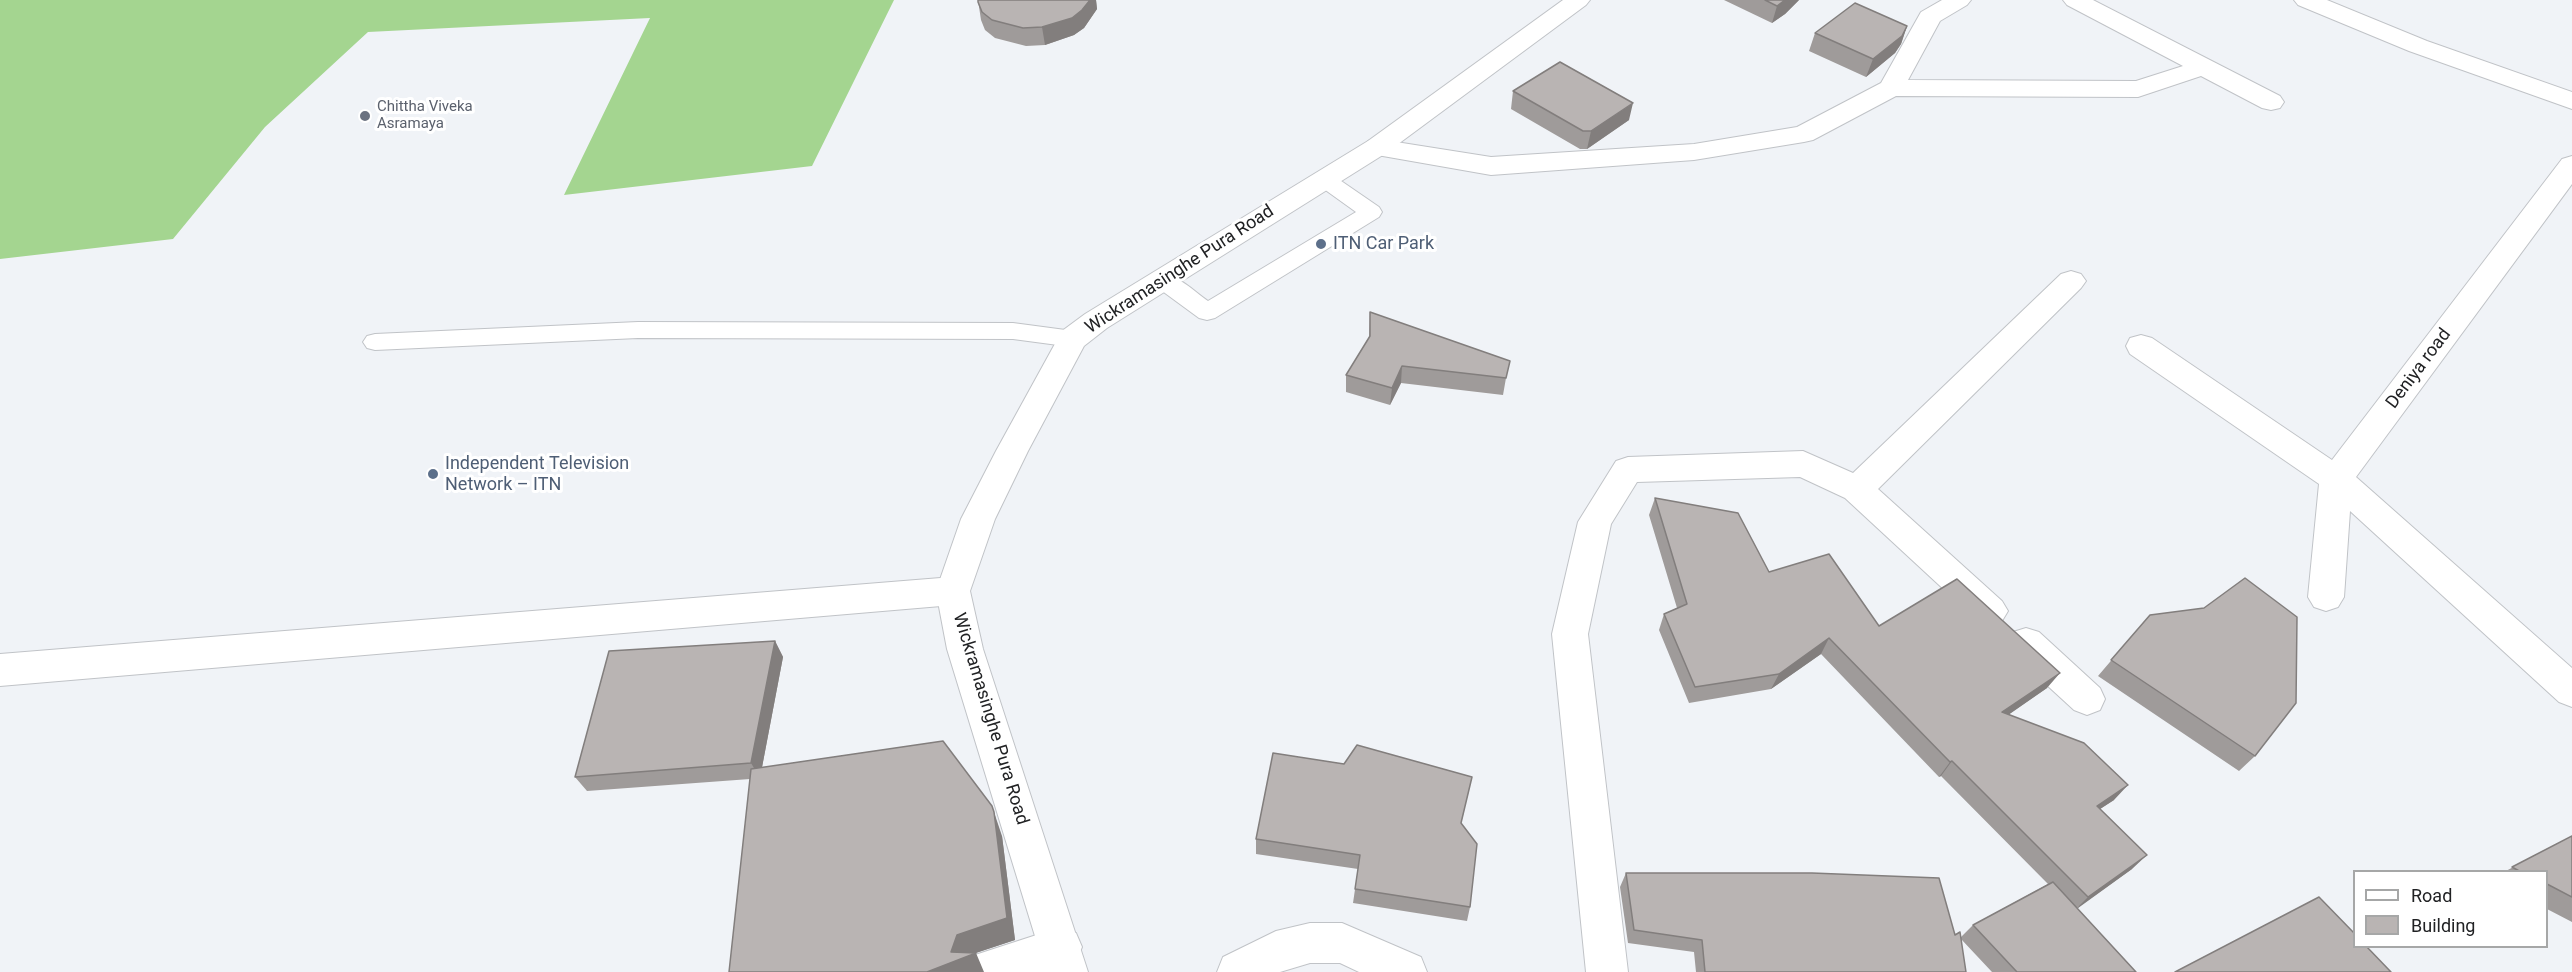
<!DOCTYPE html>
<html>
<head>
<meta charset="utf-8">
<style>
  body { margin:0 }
  #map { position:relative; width:2572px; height:972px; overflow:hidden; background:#f0f3f7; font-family:Roboto,sans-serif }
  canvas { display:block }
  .legend { position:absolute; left:2353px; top:870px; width:195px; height:78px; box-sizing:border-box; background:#fff; border:2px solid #a6a7a7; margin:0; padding:8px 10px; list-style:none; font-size:18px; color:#212224 }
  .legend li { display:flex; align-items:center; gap:12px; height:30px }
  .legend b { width:30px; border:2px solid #a6a7a7 }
</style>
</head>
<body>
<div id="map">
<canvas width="2572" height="972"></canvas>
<ul class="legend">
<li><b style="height:8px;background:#fff"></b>Road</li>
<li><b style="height:16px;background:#b9b4b3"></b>Building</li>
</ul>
</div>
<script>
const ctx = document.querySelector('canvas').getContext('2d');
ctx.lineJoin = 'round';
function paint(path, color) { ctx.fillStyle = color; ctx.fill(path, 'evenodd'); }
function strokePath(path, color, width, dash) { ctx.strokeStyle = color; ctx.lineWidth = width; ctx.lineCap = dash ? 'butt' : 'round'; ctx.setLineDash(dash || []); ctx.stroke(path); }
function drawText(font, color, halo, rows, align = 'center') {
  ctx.font = font + ' Roboto,sans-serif'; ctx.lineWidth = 6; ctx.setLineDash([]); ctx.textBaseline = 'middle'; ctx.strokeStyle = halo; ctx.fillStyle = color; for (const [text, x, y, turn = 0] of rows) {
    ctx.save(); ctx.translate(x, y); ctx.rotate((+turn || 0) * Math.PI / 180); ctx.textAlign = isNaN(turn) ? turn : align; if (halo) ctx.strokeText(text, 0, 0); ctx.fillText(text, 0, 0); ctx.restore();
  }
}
const forest = new Path2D(`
  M0,0H894L812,166L564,195L650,18L368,32L265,127L173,239L0,259Z`);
const lane = new Path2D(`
  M1324,172L1331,174L1379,207L1382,212L1379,217L1215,318L1207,320L1199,318L1154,285L1151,280L1154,275C1173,269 1193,291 1208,301L1356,212L1317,184L1313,179L1317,174Z
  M638,322L1013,323L1073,331L1081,333L1085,339L1081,345L1073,347L1013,339L638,338L375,350L367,348L363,342L367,336L375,334Z`);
const street = new Path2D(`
  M1942,0H1971L1967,5L1940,21L1908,80L2136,81L2183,66L2067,5L2063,0H2093L2280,96L2284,102L2280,108L2271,110L2262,108L2201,76L2138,97L1896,96L1813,140L1804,142L1694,160L1491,175L1377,155L1368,153L1364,147L1368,141L1377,139L1491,157L1694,144L1797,127L1881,83L1921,12Z
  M2294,0H2327L2427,41L2572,92V109L2409,51L2298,5Z
  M2572,156V184L2356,477L2572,668V707L2559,702L2350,511L2344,597L2338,607L2326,611L2314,607L2308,597L2319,484L2130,354L2126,346L2130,338L2141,335L2152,338L2332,460L2562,159Z
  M2071,271L2081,274L2086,281L2081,288L1878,489L2002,601L2008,611L2002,621L1990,626L1978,621L1845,498L1800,477L1637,482L1611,524L1588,634L1628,972H1586L1552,634L1578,522L1616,461L1628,457L1803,451L1853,473L2061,274Z
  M953,577L965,581L970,591L965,601L953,605L0,686V654Z
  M2026,628L2039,632L2100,688L2105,699L2100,710L2087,715L2074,710L2013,654L2008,643L2013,632Z
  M1310,923H1342L1421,957L1427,972H1359L1340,963H1310L1280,972H1217L1223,957L1276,931Z
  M1061,927L1076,933L1082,947L1076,961L1047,972H963L969,957Z`);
const secondary = new Path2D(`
  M1563,0H1590L1586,5L1386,153L1107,328L1084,346L1028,451L995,519L970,591L983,649L1088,972H1046L947,649L936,591L961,519L996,451L1062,331L1085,314L1368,141Z`);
const wall = new Path2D(`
  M978,0H1096L1097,9L1084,28L1074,35L1045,45L1026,46L995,38L985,30L981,20Z
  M1724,0H1799L1785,14L1772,23Z
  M1907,26L1901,44L1895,53L1866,77L1809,51L1815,33Z
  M1513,91L1629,120L1587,149H1580L1511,109Z
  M1370,312L1506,378L1503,395L1401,383L1390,405L1346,392V375L1369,338Z
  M1655,498L1769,572L1879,626L2047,688L2009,714L2114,800L2100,809L2132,869L2077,908L2136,972H1992L1961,939L1966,972H1696L1694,952L1628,943L1620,887L1626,873L1955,935L1961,937L1973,925L2048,884L1941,776L1939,777L1821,654L1771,689L1689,703L1659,630L1664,614L1677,608L1649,515Z
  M2150,615L2255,756L2239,771L2098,676Z
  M775,641L783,657L762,767L1002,836L1015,940L975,953L750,779L587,791L575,777Z
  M1344,764L1472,777L1461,824L1470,907L1467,921L1353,903L1358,869L1256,854V839Z
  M2572,836V922L2547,909V872H2504Z`);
const shadedWall = new Path2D(`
  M1090,0H1096L1097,9L1084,28L1074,35L1045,45L1042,27Z
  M1785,0H1799L1785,14L1772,23L1777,6Z
  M1907,26L1901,44L1895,53L1866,77L1873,59Z
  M1633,103L1629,120L1587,149L1591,131Z
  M1402,366L1401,383L1390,405L1392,388Z
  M1829,638L1821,654L1771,689L1779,674Z
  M775,641L783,657L760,778L751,763Z
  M2060,673L2047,688L1991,727L2002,712Z
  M1952,761L1941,776L1939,777L1950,762Z
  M2128,785L2114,800L2083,820L2097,806Z
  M992,806L1002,836L1015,940L967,956L976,953L984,972H927L951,952Z
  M2147,855L2132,869L2074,911L2088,897Z`);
const building = new Path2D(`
  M978,0H1090L1082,10L1072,18L1042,27L1023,28L992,20L982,12L978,2Z
  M1765,0H1785L1777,6Z
  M1855,3L1907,26L1902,36L1873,59L1815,33Z
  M1560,62L1633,103L1591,131H1583L1513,91Z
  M1370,312L1510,361L1506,378L1402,366L1392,388L1346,375L1370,336Z
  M1655,498L1738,513L1769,572L1829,554L1879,626L1957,579L2060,673L2002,712L2084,743L2128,785L2097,806L2147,855L2088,897L1952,761L1950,762L1829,638L1779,674L1695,687L1664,614L1687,604Z
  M2245,578L2297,617L2296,703L2255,756L2111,660L2150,615L2204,608Z
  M775,641L751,763L575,777L609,651Z
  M943,741L992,806L994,812L1007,918L957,935L951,952L976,953L927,972H729L751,769Z
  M1357,745L1472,777L1461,823L1477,844L1470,907L1355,889L1360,855L1256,839L1273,753L1344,764Z
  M2572,836V897L2547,884V872H2521L2512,867Z
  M1626,873H1812L1939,878L1955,935L1960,932L1966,972H1705L1702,940L1634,930Z
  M2053,882L2136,972H2017L1973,925Z
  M2319,897L2355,934V946H2366L2391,972H2175Z`);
const markers = [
  [365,116,6,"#6b7280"],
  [1321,244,6,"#5c6f8a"],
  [433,474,6,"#5c6f8a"]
];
const farWorshipnames = [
  ["Chittha Viveka",377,107],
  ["Asramaya",377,124]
];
const serviceNames = [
  ["ITN Car Park",1333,244],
  ["Independent Television",445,464],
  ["Network – ITN",445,485]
];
const streetNames = [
  ["Wickramasinghe Pura Road",1180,270,-33],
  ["Deniya road",2419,369,-53],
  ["Wickramasinghe Pura Road",990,719,73]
];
paint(forest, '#a4d590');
strokePath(lane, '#c0c3c7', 2);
strokePath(street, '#c0c3c7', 2);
strokePath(secondary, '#c0c3c7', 2);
paint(lane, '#fff');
paint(street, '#fff');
paint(secondary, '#fff');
paint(wall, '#9f9b9a');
paint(shadedWall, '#827e7d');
paint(building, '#b9b4b3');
strokePath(building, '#827e7d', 1.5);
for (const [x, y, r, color] of markers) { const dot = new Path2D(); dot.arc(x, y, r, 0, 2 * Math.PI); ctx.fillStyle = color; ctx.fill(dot); strokePath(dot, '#fff', 2); }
drawText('15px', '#5b616d', '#fff', farWorshipnames, 'left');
drawText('18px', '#4e5e75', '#fff', serviceNames, 'left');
drawText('18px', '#212224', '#fff', streetNames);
</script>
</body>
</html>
